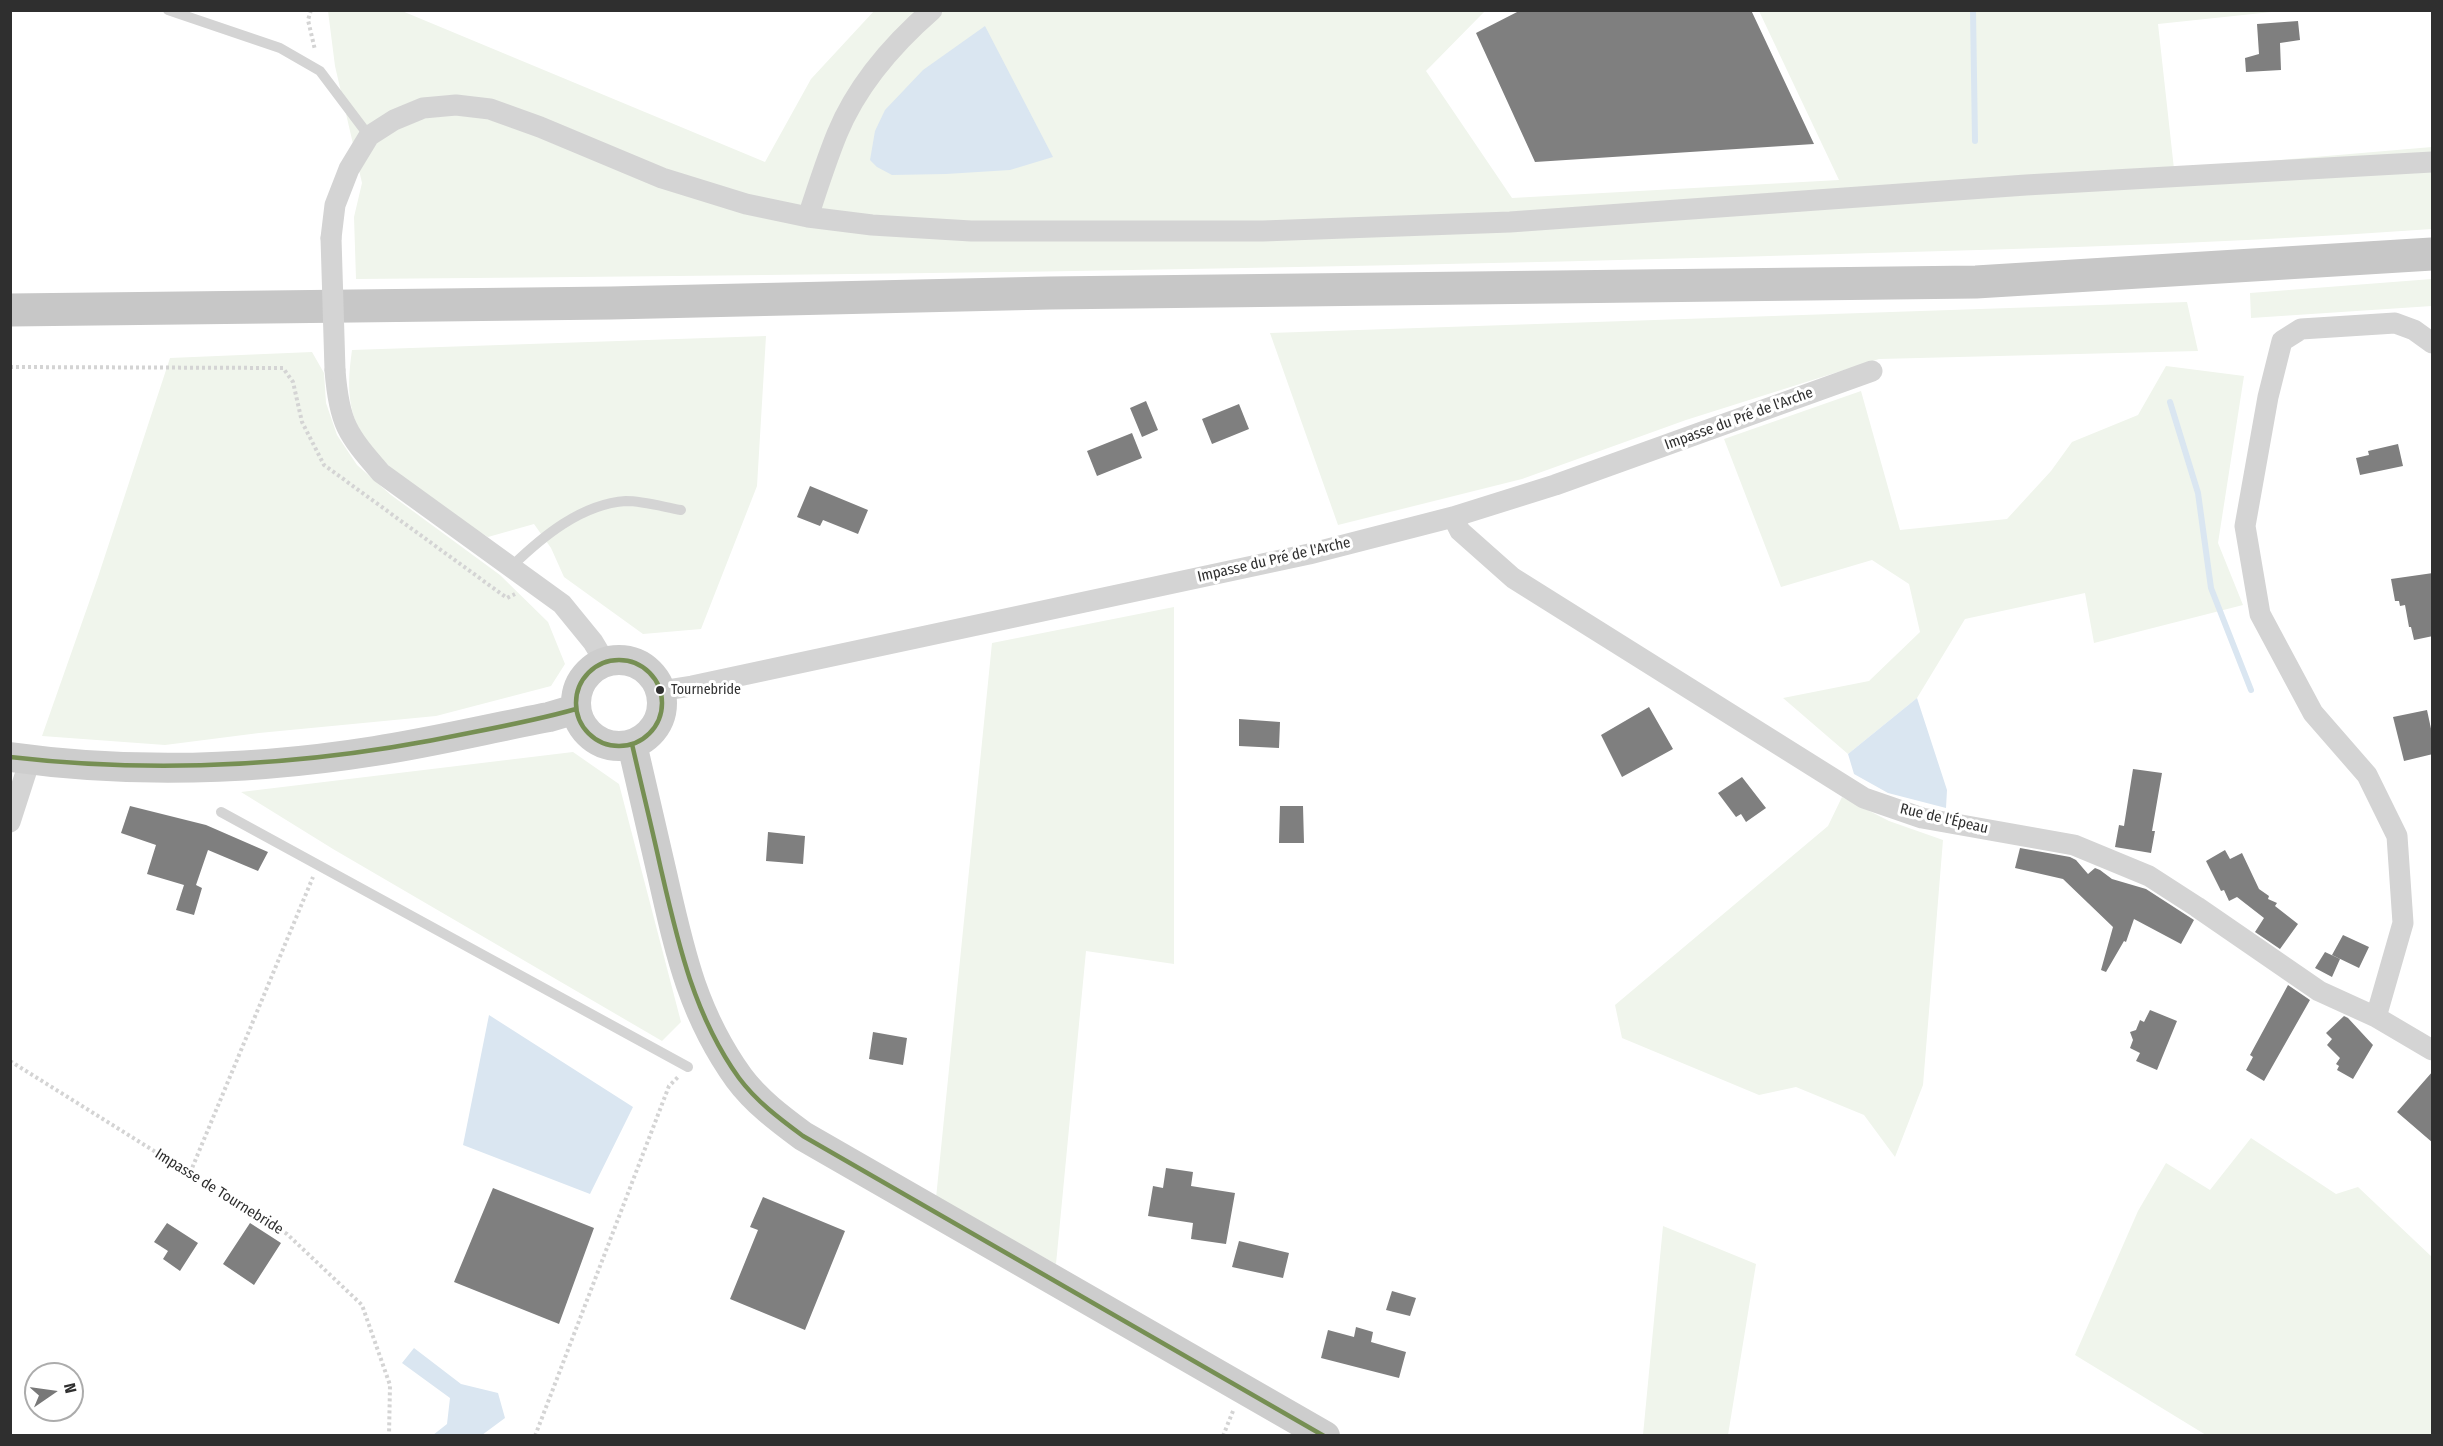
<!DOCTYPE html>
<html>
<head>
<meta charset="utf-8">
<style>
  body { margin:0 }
  #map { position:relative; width:2443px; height:1446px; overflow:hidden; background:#fff; font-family:"Fira Sans Condensed",sans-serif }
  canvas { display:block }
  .frame { position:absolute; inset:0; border:12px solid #2f2f2f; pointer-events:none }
  .north { position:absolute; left:24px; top:1362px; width:60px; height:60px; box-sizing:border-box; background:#fff; border:2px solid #acacac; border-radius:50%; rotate:77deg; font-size:16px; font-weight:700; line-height:24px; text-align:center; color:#2f2f2f }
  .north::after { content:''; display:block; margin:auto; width:21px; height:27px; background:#787878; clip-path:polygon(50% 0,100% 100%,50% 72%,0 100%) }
</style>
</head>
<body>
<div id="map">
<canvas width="2443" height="1446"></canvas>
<div class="frame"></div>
<div class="north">N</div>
</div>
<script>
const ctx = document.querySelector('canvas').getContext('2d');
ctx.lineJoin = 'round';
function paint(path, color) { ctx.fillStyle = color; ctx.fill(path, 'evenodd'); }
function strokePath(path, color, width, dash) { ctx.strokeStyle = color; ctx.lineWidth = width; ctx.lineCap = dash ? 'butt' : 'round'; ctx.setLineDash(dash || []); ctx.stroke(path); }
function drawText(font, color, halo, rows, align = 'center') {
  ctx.font = font + ' "Fira Sans Condensed",sans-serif'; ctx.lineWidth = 6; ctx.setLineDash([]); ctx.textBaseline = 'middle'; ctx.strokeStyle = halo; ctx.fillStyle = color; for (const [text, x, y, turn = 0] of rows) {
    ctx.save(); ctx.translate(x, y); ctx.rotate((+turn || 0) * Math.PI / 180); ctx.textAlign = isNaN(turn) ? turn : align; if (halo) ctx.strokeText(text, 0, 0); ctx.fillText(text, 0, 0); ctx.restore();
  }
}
const green = new Path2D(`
  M328,11H402L765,162L811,79L874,11H1485L1426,71L1512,198L1839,180L1759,11H2281L2158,24L2174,169L2432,147V229C2200,246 1967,250 1734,257C1274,270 815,275 356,279L354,217L362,183L335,66Z
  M2432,279V306L2251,318L2250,293Z
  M2187,302L2198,351L1879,359L1686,420L1522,479L1338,525L1270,333Z
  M766,336L757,486L701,629L643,634L564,577L551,548L534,524L488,537C447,512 366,462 353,414C347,392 349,372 352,350Z
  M312,352L324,373L326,403L337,435L357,465L391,495L500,575L548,622L565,664L551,686L436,716L259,733L165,745L42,736L98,577L170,358Z
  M2166,366L2244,376L2218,543L2243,605L2094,643L2085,593L1965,619L1917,698L1848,754L1783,698L1869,681L1920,632L1909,584L1872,560L1781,587L1724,439L1861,391L1900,530L2007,519L2051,471L2072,442L2138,415Z
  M1174,607V964L1086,951L1056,1264L936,1198L992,643Z
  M573,752L619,784L681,1022L662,1041L333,849L241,792Z
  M1842,797L1889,821L1943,840L1923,1085L1895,1157L1864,1115L1796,1087L1759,1095L1622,1038L1615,1005L1828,826Z
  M2251,1138L2336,1194L2358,1187L2432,1257V1435H2206L2075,1355L2138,1211L2166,1163L2210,1190Z
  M1663,1226L1756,1264L1728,1435H1643Z`);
const water = new Path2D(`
  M985,26L1053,157L1010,170L946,174L892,175L877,167L870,160L875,131L885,110L923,70Z
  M1917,698L1947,790L1946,808L1888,793L1854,774L1848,754Z
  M489,1015L633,1107L590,1194L463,1145Z
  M414,1348L461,1384L498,1393L505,1418L482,1435H433L447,1424L450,1398L402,1363Z`);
const stream = new Path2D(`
  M1973,10L1975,141
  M2170,402L2198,493L2211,588L2251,690`);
const building = new Path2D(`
  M1521,10H1751L1814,144L1535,162L1476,33Z
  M2298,21L2300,40L2280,43L2281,70L2246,72L2245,58L2259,54L2257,24Z
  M1146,401L1158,430L1142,437L1130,408Z
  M1239,404L1249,429L1212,444L1202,419Z
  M1132,433L1142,458L1097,476L1087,451Z
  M2398,444L2403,466L2360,475L2356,458L2369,455L2368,451Z
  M810,486L868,510L858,534L823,520L820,526L797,517Z
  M2433,573V636L2414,640L2411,627H2409L2405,605L2400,606L2399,601H2395L2391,579Z
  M1649,707L1673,749L1622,777L1601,735Z
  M2427,710L2433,738V754L2404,761L2393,717Z
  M1239,719L1280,722L1279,748L1239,746Z
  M2133,769L2162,773L2152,831H2155L2151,853L2115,847L2119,825L2124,826Z
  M1742,777L1766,808L1746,822L1741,814L1736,817L1718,793Z
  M130,806L206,825L268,852L258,871L208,850L196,885L202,888L194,915L176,910L184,885L147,874L156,845L121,833Z
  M1280,806H1303L1304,843H1279Z
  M768,832L805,836L803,864L766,861Z
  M2020,848L2070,857L2076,860L2088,874L2095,868L2100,870L2112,879L2146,889L2194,920L2181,944L2134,919L2126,942L2124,941L2106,972L2101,970L2113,927L2063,879L2015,868Z
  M2225,850L2230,859L2242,853L2259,889L2269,896L2268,899L2277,903L2275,906L2298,924L2280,949L2255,932L2264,918L2237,897L2229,901L2224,890L2221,891L2206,861Z
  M2343,935L2369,947L2359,968L2332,955Z
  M2325,952L2340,959L2332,977L2315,968Z
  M2288,985L2310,1000L2264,1081L2246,1070L2253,1057L2250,1055Z
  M2150,1010L2177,1021L2157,1070L2136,1061L2140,1053L2130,1048L2133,1040L2130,1032L2136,1030L2140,1020L2144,1022Z
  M2344,1016L2348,1018L2373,1045L2353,1079L2337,1070L2339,1066L2336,1064L2340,1058L2327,1045L2332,1039L2326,1033Z
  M873,1032L907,1038L903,1065L869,1059Z
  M2433,1071V1143L2397,1112Z
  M1166,1168L1193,1172L1191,1186L1235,1193L1226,1244L1191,1239L1193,1223L1148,1216L1153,1186L1163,1188Z
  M493,1188L594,1228L559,1324L454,1282Z
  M763,1197L845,1231L805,1330L730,1299L758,1230L750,1227Z
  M167,1223L198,1243L180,1271L163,1259L168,1251L154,1242Z
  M250,1223L281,1243L254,1285L223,1264Z
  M1239,1241L1289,1253L1283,1278L1232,1267Z
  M1392,1291L1416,1298L1410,1316L1386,1310Z
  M1356,1327L1373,1332L1371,1342L1406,1352L1399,1378L1321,1358L1328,1330L1354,1337Z`);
const path = new Path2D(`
  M311,10L308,20L315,50
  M10,367L283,368L293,382L302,422L324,465L507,598L515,594
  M10,1061L287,1234L362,1305L390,1385L389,1436
  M190,1173L313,877
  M535,1436L669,1086L678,1077
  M1223,1436L1233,1411`);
const service = new Path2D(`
  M168,10L280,48L320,71L369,136
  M512,566C542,537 581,504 626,501C643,501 664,507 681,510
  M221,812L688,1067`);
const minor = new Path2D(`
  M808,217C817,189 826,161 837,134C857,85 893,44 932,10
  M331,238L335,205L349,169L369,136L394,120L423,108L456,105L490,109L540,127L662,178L746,204L808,217L872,225L971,231H1263L1510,222L2026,185L2432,162
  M335,370C339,423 347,434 381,473L562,604L593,642L605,662
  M1453,517L1460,531L1513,578L1864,798L1922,818L2074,845L2149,876L2197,907L2319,991L2376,1017L2432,1050
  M660,691L692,686L1309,554L1453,517L1555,485L1872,371
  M10,822L30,760
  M2376,1017L2403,923L2397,836L2367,775L2313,713L2260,614L2245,526L2268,397L2282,341L2301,329L2395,323L2414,330L2432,343`);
const secondary = new Path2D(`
  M576 703a43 43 0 1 1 86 0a43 43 0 1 1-86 0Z
  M632,744C642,789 653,833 663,878C680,953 693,1014 739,1078C756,1101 780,1119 803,1136L1325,1436
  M10,757C131,774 255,770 375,751C433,742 491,728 549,717L576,709`);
const primary = new Path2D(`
  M10,310L611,303L1049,293L1976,282L2432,254`);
const minorBridge = new Path2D(`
  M331,238L335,370`);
const bus1 = new Path2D(`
  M576 703a43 43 0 1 1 86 0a43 43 0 1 1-86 0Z
  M632,744C641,784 651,824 660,865C677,939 693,1014 739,1078C756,1101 780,1119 803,1136L1324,1436
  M10,757C165,775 317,765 469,733C505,726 541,719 576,709`);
const markers = [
  [660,690,5,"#2f2f2f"]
];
const busNames = [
  ["Tournebride",671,690]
];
const streetNames = [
  ["Impasse du Pré de l'Arche",1739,419,-20],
  ["Impasse du Pré de l'Arche",1274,560,-13],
  ["Rue de l'Épeau",1944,819,13],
  ["Impasse de Tournebride",219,1192,32]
];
paint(green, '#f0f5ec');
paint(water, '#dae6f1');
strokePath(stream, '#dae6f1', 6);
paint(building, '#7f7f7f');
strokePath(path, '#d4d4d4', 4, [3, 3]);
strokePath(service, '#d4d4d4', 10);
strokePath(minor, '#d4d4d4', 21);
strokePath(secondary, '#cdcdcd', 30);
strokePath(primary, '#c7c7c7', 33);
strokePath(minorBridge, '#d4d4d4', 21);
strokePath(bus1, '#768f53', 4.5);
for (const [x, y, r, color] of markers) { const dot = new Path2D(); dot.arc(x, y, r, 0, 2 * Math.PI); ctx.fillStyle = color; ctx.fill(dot); strokePath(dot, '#fff', 2); }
drawText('14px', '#2f2f2f', '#fff', busNames, 'left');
drawText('15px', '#2f2f2f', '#fff', streetNames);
</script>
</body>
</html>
